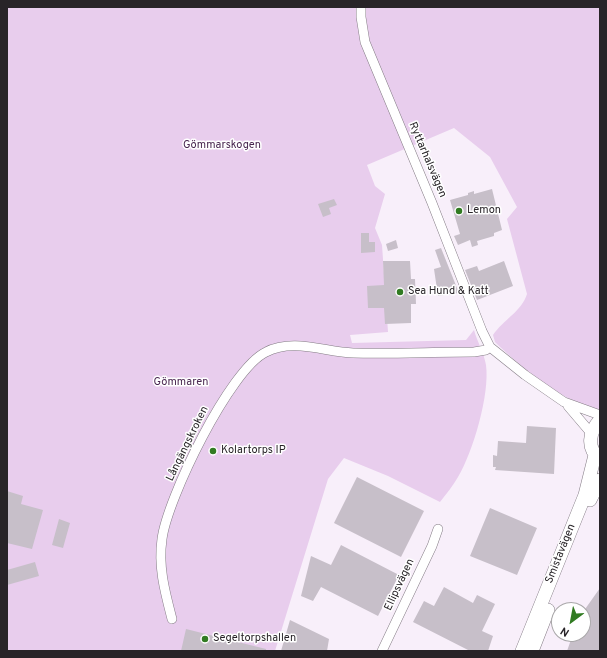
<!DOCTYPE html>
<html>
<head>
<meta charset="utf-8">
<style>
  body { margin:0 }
  #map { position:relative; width:607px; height:658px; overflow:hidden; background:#f8effa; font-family:Overpass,sans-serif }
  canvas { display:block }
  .frame { position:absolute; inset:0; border:8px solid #282428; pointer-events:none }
  .north { position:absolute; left:551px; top:602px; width:40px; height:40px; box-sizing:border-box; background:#fff; border:1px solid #a9a7a9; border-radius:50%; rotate:212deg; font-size:11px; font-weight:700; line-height:16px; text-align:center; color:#282428 }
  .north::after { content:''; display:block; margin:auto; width:14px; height:18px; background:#317b22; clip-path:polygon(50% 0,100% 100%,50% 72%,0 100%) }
</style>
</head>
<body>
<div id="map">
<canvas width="607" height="658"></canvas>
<div class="frame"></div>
<div class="north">N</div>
</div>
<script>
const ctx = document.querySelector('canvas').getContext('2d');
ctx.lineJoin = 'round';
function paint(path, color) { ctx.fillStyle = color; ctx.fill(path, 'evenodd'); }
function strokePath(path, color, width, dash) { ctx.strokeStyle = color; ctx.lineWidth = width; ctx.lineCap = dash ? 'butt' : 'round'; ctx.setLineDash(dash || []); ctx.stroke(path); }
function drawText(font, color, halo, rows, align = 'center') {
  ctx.font = font + ' Overpass,sans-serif'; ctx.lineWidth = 3; ctx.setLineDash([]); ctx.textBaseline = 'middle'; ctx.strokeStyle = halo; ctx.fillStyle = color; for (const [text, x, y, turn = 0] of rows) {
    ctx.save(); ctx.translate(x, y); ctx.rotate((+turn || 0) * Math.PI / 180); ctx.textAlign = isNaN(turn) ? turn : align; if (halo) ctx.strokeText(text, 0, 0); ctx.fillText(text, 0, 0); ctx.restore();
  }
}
const green = new Path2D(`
  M7,7H600V410C568,406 518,365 495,342L493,335C503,320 522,311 527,294L507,219L517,207L490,157L454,128L367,165L375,186L385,194L375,228L382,245L388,332L350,335L352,343L466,340L474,330C477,341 484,353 486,365C490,394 473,452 458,477C453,486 446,494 440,502L388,476L344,458L328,479L275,651H7Z`);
const building = new Path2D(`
  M492,189L502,230L494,233V236L477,241L478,245L472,247L470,240L458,245L454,236L460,234L450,200L468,195V193L474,191V194Z
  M334,199L337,205L329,208L331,214L323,217L318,204Z
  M361,233H369V242H375V252L361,253Z
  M396,240L398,248L388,251L386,244Z
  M441,248L459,293L438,296L434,269L441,267L435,250Z
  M383,261H410L411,279H415L416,304H411V323L385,324L384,308H368L367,286L384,285Z
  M504,261L513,286L477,300L465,270L477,266L479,271Z
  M527,426L556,428L554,474L495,470L496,467H493V455L497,456L498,441L526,443Z
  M357,477L424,511L401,557L334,523Z
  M7,491L23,496L21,504L43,510L32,549L7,543Z
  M490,508L537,528L517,575L470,556Z
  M59,519L70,523L63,548L52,545Z
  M341,545L399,575L378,616L321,587L313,601L301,596L311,556L331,565Z
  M35,562L39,576L7,585V570Z
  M444,587L473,603L477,595L495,604L482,631L493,636L488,651H470L413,622L424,601L434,606Z
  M600,588V651H567L573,634H583V612Z
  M290,620L329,639L327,651H281Z
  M186,629L266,649V651H181Z`);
const street = new Path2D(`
  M361,7V17L365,42L432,203L482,331L490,347L525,375L564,402L600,415
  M568,406L591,433
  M172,619C165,592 158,567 162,539C167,499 230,369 266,352C293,338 325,352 353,353C393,354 433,352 474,352L486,350L490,347
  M382,651L432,546L438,529`);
const secondary = new Path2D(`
  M600,420C589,432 586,448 600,459
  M590,500L600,480
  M522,651L585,495L595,455
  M532,651L548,610`);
const markers = [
  [459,211,4,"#317b22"],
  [400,292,4,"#317b22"],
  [213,451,4,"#317b22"],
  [205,639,4,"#317b22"]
];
const parkNames = [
  ["Gömmarskogen",222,146],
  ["Gömmaren",181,383]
];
const streetNames = [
  ["Ryttarhalsvägen",427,160,67],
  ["Långängskroken",188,444,-64],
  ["Smistavägen",561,554,-68],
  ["Ellipsvägen",400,585,-65]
];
const poiNames = [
  ["Lemon",467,211],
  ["Sea Hund & Katt",408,292],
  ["Kolartorps IP",221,451],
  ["Segeltorpshallen",213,639]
];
paint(green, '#e8cded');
paint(building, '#c7bfc9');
strokePath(street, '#847c85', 10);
strokePath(secondary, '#847c85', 14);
strokePath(street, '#fff', 9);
strokePath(secondary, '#fff', 13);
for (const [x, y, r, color] of markers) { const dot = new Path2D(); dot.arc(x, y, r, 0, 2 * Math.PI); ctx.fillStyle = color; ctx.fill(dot); strokePath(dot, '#fff', 1.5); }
drawText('11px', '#492650', '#fff', parkNames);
drawText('11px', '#282428', '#fff', streetNames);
drawText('11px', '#282428', '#fff', poiNames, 'left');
</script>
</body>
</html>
